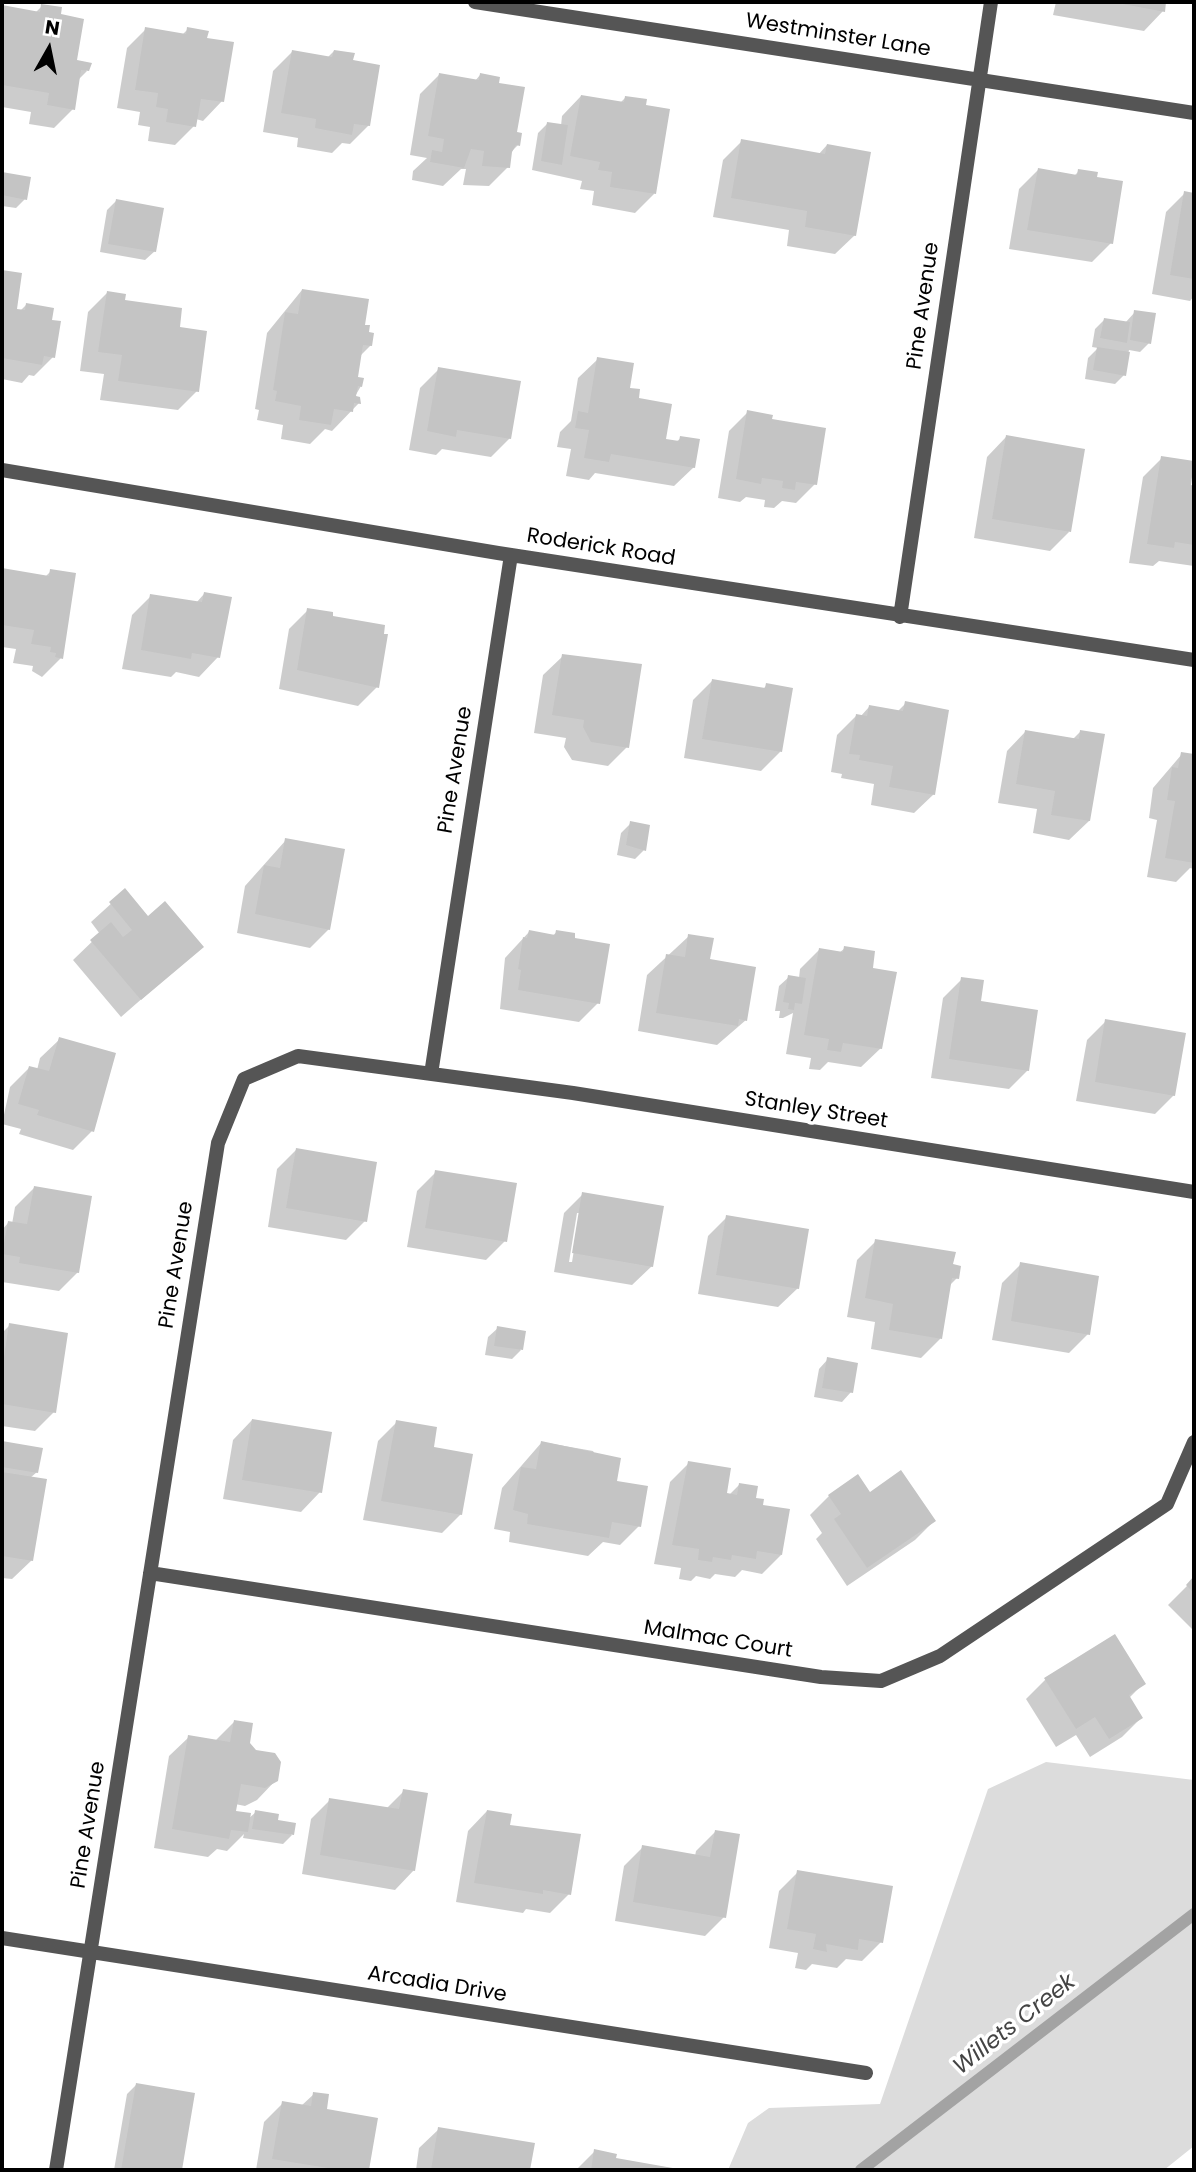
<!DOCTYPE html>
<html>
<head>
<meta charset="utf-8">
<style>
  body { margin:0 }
  #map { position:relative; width:1196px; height:2172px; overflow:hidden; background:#fff; font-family:Poppins,sans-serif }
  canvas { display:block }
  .frame { position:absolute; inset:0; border:4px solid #000; pointer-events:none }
  .north { position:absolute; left:14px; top:14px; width:70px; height:70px; -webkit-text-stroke:5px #fff; paint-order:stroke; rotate:9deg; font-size:19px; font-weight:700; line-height:28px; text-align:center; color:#000 }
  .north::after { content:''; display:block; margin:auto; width:24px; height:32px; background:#000; clip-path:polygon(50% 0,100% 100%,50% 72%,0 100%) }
</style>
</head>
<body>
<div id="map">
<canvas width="1196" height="2172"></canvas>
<div class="frame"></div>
<div class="north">N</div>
</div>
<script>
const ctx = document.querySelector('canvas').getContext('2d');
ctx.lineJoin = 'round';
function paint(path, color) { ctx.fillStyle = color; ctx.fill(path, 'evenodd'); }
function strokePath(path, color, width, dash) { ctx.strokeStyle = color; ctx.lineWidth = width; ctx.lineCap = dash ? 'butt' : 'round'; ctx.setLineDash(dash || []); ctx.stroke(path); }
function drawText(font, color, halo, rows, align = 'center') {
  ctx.font = font + ' Poppins,sans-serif'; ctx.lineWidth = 7; ctx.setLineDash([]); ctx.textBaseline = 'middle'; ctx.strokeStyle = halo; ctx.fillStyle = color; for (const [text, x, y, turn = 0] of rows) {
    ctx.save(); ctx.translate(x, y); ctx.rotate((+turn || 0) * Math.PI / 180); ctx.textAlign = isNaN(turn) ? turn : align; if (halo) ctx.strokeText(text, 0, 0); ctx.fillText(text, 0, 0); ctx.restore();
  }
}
const green = new Path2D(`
  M1046,1762L1194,1780V2146L1164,2170H728L748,2123L769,2108L880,2104L988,1789Z`);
const shadow = new Path2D(`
  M1056,2H1165L1163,11L1144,31L1053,15Z
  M42,6L59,16L75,62L87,71L78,80L73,109L54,128L29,124L31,112L2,107V7L35,13Z
  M146,29L182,35L188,29L205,39L222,101L203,121L196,119L194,126L175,145L148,141L150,127L138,125L140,112L117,108L127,48Z
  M334,51L351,61L369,125L350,144L342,143L332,153L297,147L298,138L263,132L273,71L292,52L327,58Z
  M439,75L475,81L480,75L497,84L518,145L510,153L508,167L489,186L463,185L466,169H461L443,186L412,180L413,171L427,158L410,155L420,94Z
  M581,96L620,103L625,98L654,194L635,213L592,205L594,191L580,189L582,181L532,170L538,133L547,124L561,126L562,116Z
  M742,141L818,155L827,145L855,235L835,254L787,246L789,230L713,217L723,160Z
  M1038,170L1074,176L1079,171L1095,178L1111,243L1092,262L1009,249L1019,189Z
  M2,174L29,179L25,199L16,208L2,206Z
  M1185,193L1194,194V296L1190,301L1152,294L1166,212Z
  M116,201L155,251L145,260L100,252L107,210Z
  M2,271L20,275L15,311H20L26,305L53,357L34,376L29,375L22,383L2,379Z
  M302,290L363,326L371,345L360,356L356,378L361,386L354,398L359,403L332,431L325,429L310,444L281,439L283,425L257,420L259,410L255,409L267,333Z
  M107,293L178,329L197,391L178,410L100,400L104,374L80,371L88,312Z
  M1135,312L1149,343L1140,352L1129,350L1124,375L1115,384L1085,379L1088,358L1098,348L1092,347L1095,329L1104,320L1125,323Z
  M598,359L637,400L664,440L676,442L681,438L694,467L674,486L595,473L589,480L566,476L571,449L557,447L560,432L571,421L578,378Z
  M439,369L510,438L491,457L442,449L436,455L409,450L420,388Z
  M748,412L770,421L815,484L796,503L782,501L774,508L764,507L765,500L746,497L740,502L718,498L729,431Z
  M1006,437L1069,532L1050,551L974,538L987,457Z
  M1162,458L1189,487H1194V566L1159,561L1153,566L1129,563L1143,477Z
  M2,569L45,577L51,571L61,658L42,677L32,671L33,666L13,663L16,649L2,647Z
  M204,594L218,657L199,677L176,672L171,677L122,669L132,615L151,596L196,603Z
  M308,610L331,618L377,687L358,706L279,689L289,629Z
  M563,656L627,747L608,766L572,760L564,747L566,738L534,733L543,675Z
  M712,681L762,690L767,685L780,752L761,771L684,758L693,700Z
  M906,703L934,794L914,813L871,805L874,784L841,778L842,774L831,772L837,735L856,716L860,717L869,707L897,712Z
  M1026,731L1073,739L1081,731L1089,821L1069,840L1033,833L1037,809L998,803L1007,751Z
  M1182,754L1194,756V869L1190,868L1176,882L1147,877L1157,820L1149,818L1153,788Z
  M631,823L644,850L635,859L617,855L621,833Z
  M286,840L329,929L310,948L237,933L245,886Z
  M125,891L148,918L201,947L121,1017L73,960L100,934L91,922Z
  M529,932L552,936L557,932L598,1003L579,1022L500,1009L505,958Z
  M689,936L746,1020L717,1045L638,1031L647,975Z
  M845,948L871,970L881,1048L861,1067L828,1062L820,1070L809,1069L811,1058L786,1054L793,1013L783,1018H779L780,1011H775L779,986L789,977L799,978L800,969L819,950L839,953Z
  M962,979L1028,1070L1009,1089L931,1078L943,998Z
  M1106,1021L1174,1095L1155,1114L1076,1101L1087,1040Z
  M60,1039L92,1131L73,1150L19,1134L21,1129L2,1124L10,1087L29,1068L37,1070L40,1058Z
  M296,1150L365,1221L346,1240L268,1227L277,1169Z
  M436,1172L505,1241L486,1260L407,1247L417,1191Z
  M34,1188L78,1272L59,1291L2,1282V1230L8,1223L12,1224L15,1207Z
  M583,1194L652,1266L632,1285L554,1272L564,1213ZM577,1213H580L572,1262H569Z
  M727,1217L798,1288L778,1307L698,1294L708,1236Z
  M876,1241L951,1265L957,1278L949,1286L940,1339L921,1358L871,1349L875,1322L847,1317L857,1260Z
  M1021,1264L1088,1334L1069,1353L992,1340L1002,1283Z
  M10,1325L54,1412L35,1431L2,1426V1333Z
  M498,1328L521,1350L512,1359L485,1355L488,1337Z
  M828,1359L851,1392L842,1402L814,1397L819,1369Z
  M252,1420L320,1492L301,1512L223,1499L233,1440Z
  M397,1422L431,1449L461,1514L442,1533L363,1520L378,1441Z
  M2,1442L41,1449L37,1472L30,1478L32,1560L12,1579L2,1578Z
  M542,1442L593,1451L639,1526L620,1545L603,1542L588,1556L509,1542L510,1532L494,1529L502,1488Z
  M689,1463L725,1495H729L739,1485L761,1506L781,1555L762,1574L742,1570L735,1577L715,1574L710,1579L696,1576L691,1581L679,1579L681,1568L654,1564L670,1482Z
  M829,1496L934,1521L915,1540L847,1586L816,1539L822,1533L810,1515Z
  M1194,1579V1631L1168,1605Z
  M1045,1680L1144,1683L1129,1698L1141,1718L1122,1737L1090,1757L1076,1735L1056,1747L1026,1699Z
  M234,1722L276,1780L257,1800L245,1806L235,1804L234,1812L248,1819L256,1812L292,1835L283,1844L243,1838L244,1834L227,1851L217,1849L208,1857L154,1848L169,1756L189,1737L215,1741Z
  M404,1791L414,1870L395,1890L302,1874L311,1819L330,1800L386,1809Z
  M487,1811L508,1826L569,1894L550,1913L526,1909L523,1913L456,1902L468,1831Z
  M715,1832L724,1917L705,1936L615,1921L624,1866L643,1847L695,1856L696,1851Z
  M798,1872L881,1942L862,1961L846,1959L837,1968L812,1964L806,1970L795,1968L798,1953L769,1948L779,1891Z
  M136,2085L193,2095L180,2170H114L127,2094Z
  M314,2094L325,2111L376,2119L367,2170H256L264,2122L283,2103L301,2106Z
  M439,2129L533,2144L529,2170H416L419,2148Z
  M595,2151L614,2159L683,2170H576Z`);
const stream = new Path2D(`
  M861,2170L1194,1914`);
const building = new Path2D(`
  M1112,2H1166L1165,12Z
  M41,4L62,7L61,14L84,19L77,60L92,63L89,71L81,70L75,110L47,105L49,93L2,85V5L40,12Z
  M145,27L186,34L187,27L209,31L207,38L234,42L224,102L201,99L196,127L166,122L168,109L156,107L158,93L135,90Z
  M292,50L332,57L334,50L355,53L353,60L380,65L370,126L354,124L352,135L315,128L316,119L281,113Z
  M439,73L479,80L480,73L500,77L499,83L525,87L517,132L522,133L520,146L516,145L512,152L510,168L482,166L484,151L471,149L464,168L430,162L432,150L442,152L444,139L428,136Z
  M581,95L624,102L625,96L647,99L646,105L670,109L656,194L610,187L612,172L598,170L600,162L570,156Z
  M547,122L568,125L562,165L541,161Z
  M741,139L825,154L827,144L871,152L856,236L805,227L807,211L731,198Z
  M1038,168L1077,175L1078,169L1098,172L1097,177L1123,181L1113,244L1027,230Z
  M2,172L31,177L27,200L2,195Z
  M1184,191L1194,193V279L1170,275Z
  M116,199L164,208L156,252L108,244Z
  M2,270L22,273L17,309L25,310L26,303L54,308L52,320L61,321L55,358L44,356L42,365L2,358Z
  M302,289L369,299L365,325H370L369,332L374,333L372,346L363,345L358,377L364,378L362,387L358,386L356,396L360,397L361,404L354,403L353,412L334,409L331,425L299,420L301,406L275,401L277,391L273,390L285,312L298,314Z
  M107,291L126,294L125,300L182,308L180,327L207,331L199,392L118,381L122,355L98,352Z
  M1134,310L1156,313L1151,344L1130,340Z
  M1104,318L1130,322L1127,343L1100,338Z
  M1097,347L1130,352L1126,376L1093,370Z
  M597,357L634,363L630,388L640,389L639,398L672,404L666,439L679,441L680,436L700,439L695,468L611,454L609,462L584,458L589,430L575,428L578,411L588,413Z
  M438,367L521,381L511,439L457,430L456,437L427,431Z
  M747,410L773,415L772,419L826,428L817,485L796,482L795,490L782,488L783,481L762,478L761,484L736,479Z
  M1006,435L1085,449L1071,532L992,519Z
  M1161,456L1194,461L1191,485L1194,486V545L1175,542L1174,548L1147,544Z
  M2,568L49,576L50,569L76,573L63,659L55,657L56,653L50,652L51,647L31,644L34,630L2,625Z
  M204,592L232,597L220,658L192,653L191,659L141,650L150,594L202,602Z
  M307,608L333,612V616L385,625L384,634H388L379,688L297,670Z
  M562,654L642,664L629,748L591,742L583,727L584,720L552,715Z
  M712,679L765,688L766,683L793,688L782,752L702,739Z
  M905,701L949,710L935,795L889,787L893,766L859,760L860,755L849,754L856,714L867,716L869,705L903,711Z
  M1025,730L1079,739L1080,730L1105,734L1090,821L1051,815L1055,791L1016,784Z
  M1181,752L1194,754V863L1165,858L1175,801L1167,800L1172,767L1178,768Z
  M630,821L650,825L646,851L626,845Z
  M285,838L345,849L330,930L255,914L264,865L280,868Z
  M125,888L148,916L165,901L204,947L141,1000L90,940L111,922L123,937L132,930L109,902Z
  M529,930L555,935L556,930L575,933V938L610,944L600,1004L518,990L521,970L518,969L523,937L527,938Z
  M688,934L714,938L710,959L756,967L747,1021L739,1019L738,1026L656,1013L666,954L685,957Z
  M844,946L875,951L873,968L897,972L882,1049L843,1043L841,1052L827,1050L829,1039L804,1035L819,948L843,952Z
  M788,975L806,978L802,1004L795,1003L794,1010L788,1009L789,1003L783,1002Z
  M961,977L984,980L981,1001L1038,1010L1029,1071L949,1059Z
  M1105,1019L1186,1033L1175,1096L1095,1082Z
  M59,1037L116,1053L94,1132L37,1115L39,1110L18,1104L29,1066L49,1071Z
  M296,1148L377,1162L367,1222L286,1208Z
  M435,1170L517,1183L507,1242L425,1228Z
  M34,1186L92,1196L79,1273L19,1263L20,1257L2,1254L8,1221L27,1224Z
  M582,1192L664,1206L653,1267L572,1253Z
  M726,1215L809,1229L799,1289L716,1275Z
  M875,1239L956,1252L953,1264L961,1266L959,1279L952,1278L942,1339L889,1330L893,1304L865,1298Z
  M1020,1262L1099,1276L1090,1335L1011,1321Z
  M9,1323L68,1333L56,1413L2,1404V1371Z
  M497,1326L526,1331L523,1350L494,1346Z
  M827,1357L858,1363L853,1393L822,1388Z
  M252,1419L332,1432L322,1493L242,1480Z
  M396,1420L437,1427L434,1447L473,1454L462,1515L381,1501Z
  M2,1441L43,1448L38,1473L2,1467Z
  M541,1441L621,1458L617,1481L648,1486L641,1527L612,1522L609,1538L527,1524L528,1514L513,1510L521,1467L536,1469Z
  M688,1461L731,1468L727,1493L737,1495L739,1483L758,1486L756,1498L764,1499L763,1505L790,1509L782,1555L757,1551L756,1559L732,1555L731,1560L713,1557L712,1562L698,1560L699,1549L672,1545Z
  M901,1470L936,1521L867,1568L834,1519L841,1514L828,1495L858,1474L870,1492Z
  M2,1472L47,1479L33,1561L2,1556Z
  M1194,1576V1593L1186,1585Z
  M1115,1634L1146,1684L1129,1695L1143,1718L1109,1739L1095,1717L1076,1729L1044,1678Z
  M234,1720L253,1723L250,1743L256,1750L275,1753L281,1762L278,1781L265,1788L241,1784L236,1811L251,1813L248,1832L231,1830L229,1839L172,1829L188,1735L230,1742Z
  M403,1789L428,1793L415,1871L320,1855L329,1798L399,1809Z
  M255,1810L279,1814L278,1820L296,1823L294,1835L252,1829Z
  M487,1810L512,1814L510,1825L581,1834L571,1895L543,1890V1894L474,1883Z
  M715,1830L740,1834L726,1918L633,1902L642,1845L710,1857Z
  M797,1870L893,1886L883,1943L859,1939L858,1950L826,1944L827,1952L813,1949L816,1934L787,1929Z
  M136,2083L195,2093L182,2170H121Z
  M313,2092L329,2094L327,2109L378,2118L369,2170H340L272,2159L282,2101L311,2106Z
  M438,2127L535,2143L530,2170H431Z
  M594,2149L617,2154L616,2158L684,2170H591Z`);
const minor = new Path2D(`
  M475,2L1194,113
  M2,470L498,553L1194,660
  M900,617L991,2
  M431,1074L511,555
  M150,1573L821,1677L881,1681L940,1656L1167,1504L1194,1442
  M2,1938L866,2073
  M56,2170L218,1143L244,1079L298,1056L573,1093L1194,1192`);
const streetNames = [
  ["Westminster Lane",838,36,9],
  ["Pine Avenue",924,306,-82],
  ["Roderick Road",601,548,9],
  ["Pine Avenue",456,770,-81],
  ["Stanley Street",816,1111,9],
  ["Pine Avenue",177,1265,-81],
  ["Malmac Court",718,1640,9],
  ["Pine Avenue",89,1825,-81],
  ["Arcadia Drive",437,1985,9]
];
const waterNames = [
  ["Willets Creek",1015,2025,-38]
];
paint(green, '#dcdcdc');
paint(shadow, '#0003');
strokePath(stream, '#a3a3a3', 12);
paint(building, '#c4c4c4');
strokePath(minor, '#555', 14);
drawText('21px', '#000', '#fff', streetNames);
drawText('italic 23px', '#444', '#fff', waterNames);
</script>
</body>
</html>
